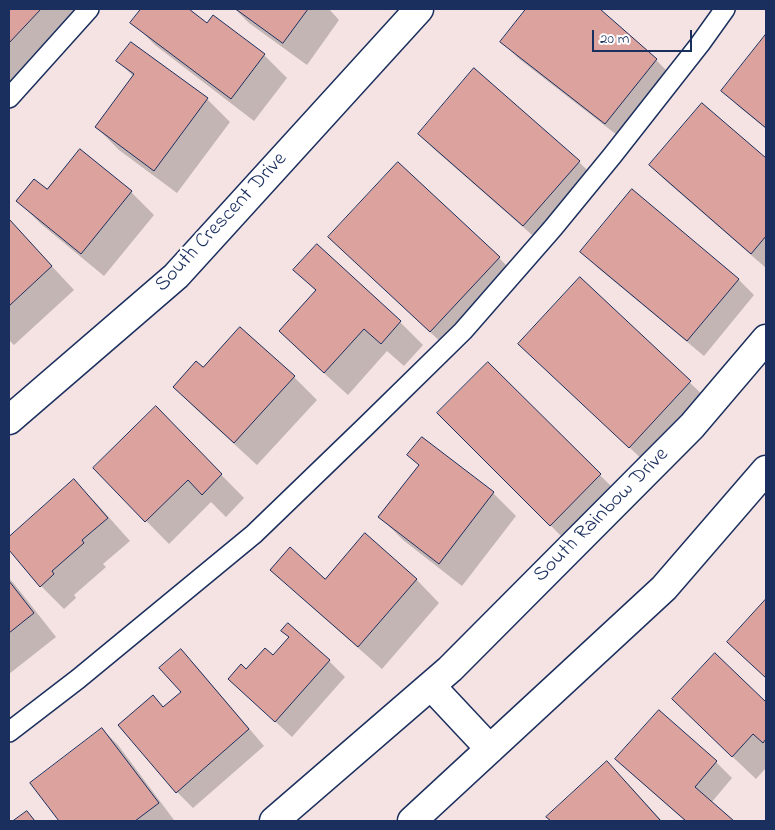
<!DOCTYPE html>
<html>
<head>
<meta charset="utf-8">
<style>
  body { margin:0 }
  #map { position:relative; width:775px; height:830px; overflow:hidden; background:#f4e3e2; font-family:"Indie Flower",sans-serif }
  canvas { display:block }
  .frame { position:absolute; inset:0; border:10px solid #1b2f5e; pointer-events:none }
  .scale { position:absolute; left:592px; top:30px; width:100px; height:22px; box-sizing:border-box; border:2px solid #1b2f5e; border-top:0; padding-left:6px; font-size:15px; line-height:18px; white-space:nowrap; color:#1b2f5e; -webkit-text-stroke:4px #fff; paint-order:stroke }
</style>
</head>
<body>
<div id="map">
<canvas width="775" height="830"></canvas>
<div class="frame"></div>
<div class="scale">20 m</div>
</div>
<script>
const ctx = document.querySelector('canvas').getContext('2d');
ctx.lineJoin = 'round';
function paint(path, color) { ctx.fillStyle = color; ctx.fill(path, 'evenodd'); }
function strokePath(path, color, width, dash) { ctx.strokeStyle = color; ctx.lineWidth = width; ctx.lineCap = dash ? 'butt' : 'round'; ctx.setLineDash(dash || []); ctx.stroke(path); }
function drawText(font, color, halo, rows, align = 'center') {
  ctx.font = font + ' "Indie Flower",sans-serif'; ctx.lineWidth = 4.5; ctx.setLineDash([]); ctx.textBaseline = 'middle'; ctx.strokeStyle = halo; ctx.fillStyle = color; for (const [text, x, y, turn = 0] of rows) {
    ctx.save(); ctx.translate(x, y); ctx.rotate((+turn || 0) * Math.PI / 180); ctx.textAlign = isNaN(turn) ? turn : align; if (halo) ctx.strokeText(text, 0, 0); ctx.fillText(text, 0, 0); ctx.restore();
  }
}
const shadow = new Path2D(`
  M9,9H96L9,102Z
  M143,9H187L207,24L264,55L287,78L254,121L155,45L132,22Z
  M235,9H329L339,20L307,65L249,23Z
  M528,9H598L656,60L672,76L622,139L518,58L502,42Z
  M766,36V129L738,106L722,90Z
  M118,61L207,99L230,122L177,193L119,150L96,127L133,76Z
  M702,105L766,160V268L666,181L650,165Z
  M419,134L579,162L595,178L539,241L435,150Z
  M48,191L131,192L154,215L104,276L41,224L18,201Z
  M9,220L74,290L14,345L9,340Z
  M317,246L400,322L423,345L404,366L387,351L348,395L303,354L280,331L316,291L295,270Z
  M582,252L738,279L754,295L704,356L598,268Z
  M346,253L499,258L515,274L447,348Z
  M580,279L706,398L646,463L536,360Z
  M488,364L616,491L566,541L439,413Z
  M203,369L294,377L317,400L257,465L197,410L174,387Z
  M156,408L244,498L226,517L211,502L169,544L94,468Z
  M422,438L493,493L516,516L462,586L403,540L380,517L420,466L409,455Z
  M74,481L97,504L130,541L103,564L106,567L74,595L76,598L64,609L41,586L9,548V539Z
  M365,535L417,580L439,603L382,669L295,592L272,569L326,580Z
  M9,578L15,585L56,637L9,674Z
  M766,600V677L729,642Z
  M290,638L329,661L345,677L292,737L229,679L273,657Z
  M181,651L197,667L264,746L193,808L177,792L153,696L164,708L182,693Z
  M715,655L766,703V768L756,779L696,722Z
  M659,711L716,762L732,778L711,803L732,821H685L633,775L617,759Z
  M102,729L118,745L174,820L172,821H60L31,783Z
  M607,763L630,786L662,821H552L548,817Z`);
const building = new Path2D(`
  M9,9H41L9,43Z
  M141,9H189L207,23L213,15L265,54L231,99L130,23Z
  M236,9H308L283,43Z
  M526,9H600L657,59L605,124L500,42Z
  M766,34V128L721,91Z
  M131,42L208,98L154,171L95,127L134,74L116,61Z
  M474,68L580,161L523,226L418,134Z
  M702,103L766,158V236L751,254L649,165Z
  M80,149L132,191L81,254L16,201L34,179L47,189Z
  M398,162L500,257L430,332L328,237Z
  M632,189L739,279L687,341L580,252Z
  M9,219L52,266L9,306Z
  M317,244L401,321L381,344L364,329L324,373L279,331L316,290L293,270Z
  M580,277L691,381L629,448L518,344Z
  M240,327L295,376L234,443L173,387L196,361L203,367Z
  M488,362L601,474L550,526L437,413Z
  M156,406L222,474L202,495L188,480L145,522L93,468Z
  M422,437L494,492L439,564L378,517L419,465L407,455Z
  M74,479L108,518L82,540L84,543L52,571L54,574L40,587L9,550V537Z
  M365,533L417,579L358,647L270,570L290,547L325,579Z
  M9,581L34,613L9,633Z
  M766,599V678L727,642Z
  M288,623L330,660L275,722L228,679L241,664L246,669L265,648L273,655L289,637L281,631Z
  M181,649L249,729L176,793L118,725L153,695L163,707L181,692L159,668Z
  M715,653L766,702V739L763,743L753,734L732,757L672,699Z
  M659,710L717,761L695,787L734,821H686L615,759Z
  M102,728L159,803L135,821H59L30,783Z
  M607,761L660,820L658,821H551L546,817Z
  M27,811L35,821H13Z`);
const lane = new Path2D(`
  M9,98L89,9
  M9,732L78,679L254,534L366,426L463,331L553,228L612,156L700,44L725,9`);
const street = new Path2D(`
  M9,420L176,276L419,9
  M431,686L490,749
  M274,821L450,669L692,426L766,339
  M412,821L664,588L766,470`);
const streetNames = [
  ["South Crescent Drive",222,223,-47],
  ["South Rainbow Drive",602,516,-45]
];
paint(shadow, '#0003');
paint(building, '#dca29e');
strokePath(building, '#1b2f5e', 1);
strokePath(lane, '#1b2f5e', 22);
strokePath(street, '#1b2f5e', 31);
strokePath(lane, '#fff', 19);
strokePath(street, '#fff', 28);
drawText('21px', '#1b2f5e', '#fff', streetNames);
</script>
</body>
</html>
